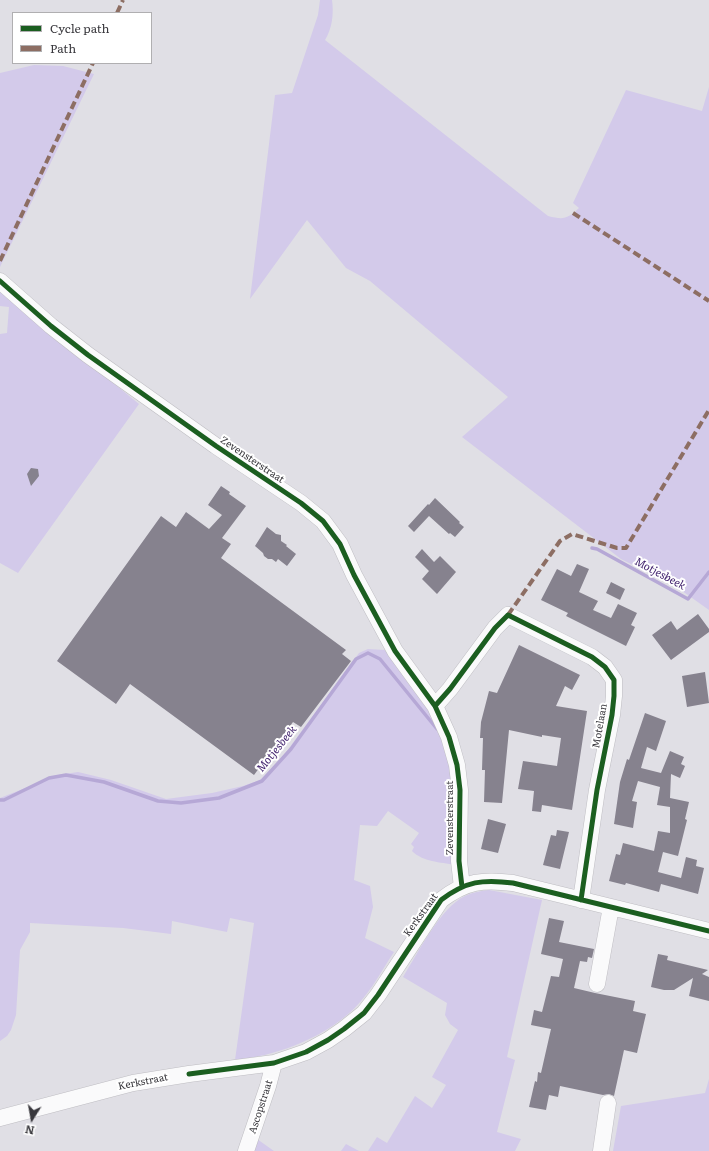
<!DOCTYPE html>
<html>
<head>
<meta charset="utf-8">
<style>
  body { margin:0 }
  #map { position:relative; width:709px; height:1151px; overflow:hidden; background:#e0dfe5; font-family:Literata,serif }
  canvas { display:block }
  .legend { position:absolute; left:12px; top:12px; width:140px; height:52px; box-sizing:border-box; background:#fff; border:1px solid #b0afb1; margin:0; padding:5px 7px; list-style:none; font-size:12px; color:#39383d }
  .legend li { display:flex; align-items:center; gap:8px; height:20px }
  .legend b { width:20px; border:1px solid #b0afb1 }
  .north { position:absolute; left:12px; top:1099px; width:40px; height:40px; -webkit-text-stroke:3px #fff; paint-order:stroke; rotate:191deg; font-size:11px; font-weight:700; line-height:16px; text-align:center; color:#39383d }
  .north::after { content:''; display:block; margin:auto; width:14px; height:18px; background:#39383d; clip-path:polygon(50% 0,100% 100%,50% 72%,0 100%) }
</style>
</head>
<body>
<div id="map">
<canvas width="709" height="1151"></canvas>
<ul class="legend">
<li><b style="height:5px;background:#1b5e20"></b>Cycle path</li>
<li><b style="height:5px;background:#8d6e63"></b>Path</li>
</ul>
<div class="north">N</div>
</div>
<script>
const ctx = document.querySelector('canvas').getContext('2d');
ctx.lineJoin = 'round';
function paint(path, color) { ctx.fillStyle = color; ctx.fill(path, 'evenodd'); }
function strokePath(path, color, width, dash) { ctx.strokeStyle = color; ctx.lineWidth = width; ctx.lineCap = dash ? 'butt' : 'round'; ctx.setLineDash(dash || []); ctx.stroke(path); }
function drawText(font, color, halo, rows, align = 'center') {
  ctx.font = font + ' Literata,serif'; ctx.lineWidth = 4; ctx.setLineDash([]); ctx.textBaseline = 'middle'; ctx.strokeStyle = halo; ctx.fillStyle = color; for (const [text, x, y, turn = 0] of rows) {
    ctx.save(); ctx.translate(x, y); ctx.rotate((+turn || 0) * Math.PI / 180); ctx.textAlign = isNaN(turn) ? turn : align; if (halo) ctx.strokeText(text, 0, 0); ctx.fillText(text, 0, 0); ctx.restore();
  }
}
const green = new Path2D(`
  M320,0H332C334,14 332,29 325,40L548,216C564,220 567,219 579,208L573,203L626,90L702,111L709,87V610L678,588L621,559L462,437L508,397L370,281L346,268L307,220L250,299L275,95L292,93L318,15Z
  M34,65L63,66L94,74L0,267V73Z
  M0,290L139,404L18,573L0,563V334L7,333L9,307L0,306Z
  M368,649L385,650L432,713L457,776L455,865C440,862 423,862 412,851L414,847L411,844L419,833L388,811L377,826L360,825L354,880L370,886L373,907L365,938L394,952C380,973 367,999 347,1015C316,1041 274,1056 235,1060L254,923L230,918L227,932L172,921L171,934L123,928L30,923V932L20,950L16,1015L11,1030L7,1036L0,1041V798L58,775L78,772L111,780L166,799L212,793L243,786L260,780L281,759L359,653Z
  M489,890L542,900L507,1057L515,1060L497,1132L521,1139L515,1151H368L377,1137L387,1143L415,1096L432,1108L446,1085L432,1077L458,1030L450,1024L445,1015L447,1003L403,977C418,953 440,908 465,896C473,892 481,891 489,890Z
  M709,1079V1151H613L621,1106L705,1093Z
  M257,1139L274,1151H252Z
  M346,1144L359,1151H341Z`);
const stream = new Path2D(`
  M592,548L597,549L688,599L709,572
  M0,800H4L49,778L66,775L104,782L158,801L181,803L219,798L262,781L291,749L356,659L368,653L380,659L437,729`);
const building = new Path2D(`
  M31,468L38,469L39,476L31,486L27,474Z
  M221,486L230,492L229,494L246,506L222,538L231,544L221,558L346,650L342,654L351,661L301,727L293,722L254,775L130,684L116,704L57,661L161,516L176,527L186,512L209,529L222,515L208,505Z
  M435,498L460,522L459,523L464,527L455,537L450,533L449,534L429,516L414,532L408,526L428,504L429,505Z
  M267,527L276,534L281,535V541L287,545L286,546L296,554L287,566L278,559L276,562L272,559H268L264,556L263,553L255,546Z
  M422,549L434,562L440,556L456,572L437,594L422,579L429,571L415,557Z
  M577,564L589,569L579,592L598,601L593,610L611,618L618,604L637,613L631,625L635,627L626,646L566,616L568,613L541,600L557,569L571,576Z
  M611,582L625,589L620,600L606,593Z
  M698,614L709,629V632L671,660L652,635L671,621L677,630Z
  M519,645L580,675L572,690L565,686L556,706L587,711L572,810L542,805L541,812L532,811L534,791L518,789L523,761L557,766L561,738L542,735V737L509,730L502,803L484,802L485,770H482L483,738H480L481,722L489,691L497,693Z
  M705,672L709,703L687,707L682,676Z
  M645,713L666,721L656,751L647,747L641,768L661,773L670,751L684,757L681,764L685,766L680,778L671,774L670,798L689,802L685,819L687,820L678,856L663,852L658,872L681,878L686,857L697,860L696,866L704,868L698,894L661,884L659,892L626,883L625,885L609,881L616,854L620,855L623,843L654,851L658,831L670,833V807L657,805L660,787L638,781L632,801L637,802L633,828L614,824L620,782L627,759L629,760Z
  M488,819L506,824L498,853L481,849Z
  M557,830L569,832L560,869L543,865L551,835L556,836Z
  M549,918L564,921L559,942L594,949L592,958L588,957L587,962L580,961L574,988L595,993L635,1001L633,1011L646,1014L637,1053L624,1050L614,1096L609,1094L603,1095L560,1086L558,1097L549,1095L546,1110L529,1107L535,1081L537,1082L538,1072L541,1073L551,1029L531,1025L534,1010L542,1012L551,976L559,977L563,959L541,954Z
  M658,954L668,956L667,960L708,970L702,974L709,977V1001L689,996L693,978L674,990H664L651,987Z`);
const minor = new Path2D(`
  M0,281L51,326L88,355L216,446L301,503L323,521L340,544L354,575L395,651L435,706L449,737L457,765L460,790L459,861L462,887
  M435,706L450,689L495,628L508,615L592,657L605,667L614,680V696L612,715L597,790L581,900
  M597,984L611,907
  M0,1118L133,1083L189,1074L274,1063L306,1052L328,1040L344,1029L364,1013L378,995L441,900C466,881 483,879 513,883L709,931
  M246,1151L268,1086L274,1063
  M601,1151L608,1103`);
const quiet = new Path2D(`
  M117,13L123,0
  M573,213L709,301
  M0,261L93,63
  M508,615L560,541L572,534L617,548H626L709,410`);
const cycleway = new Path2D(`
  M0,281L51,326L88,355L216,446L301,503L323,521L340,544L354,575L395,651L435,706L449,737L457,765L460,790L459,861L462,887
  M435,706L450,689L495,628L508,615L592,657L605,667L614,680V696L612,715L597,790L581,900
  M189,1074L274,1063L306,1052L328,1040L344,1029L364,1013L378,995L441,900C466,881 483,879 513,883L709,931`);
const streetNames = [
  ["Zevensterstraat",252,460,34],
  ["Motelaan",600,726,-80],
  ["Zevensterstraat",450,818,-90],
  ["Kerkstraat",421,915,-54],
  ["Kerkstraat",143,1082,-11],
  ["Ascopstraat",261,1107,-72]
];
const waterNames = [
  ["Motjesbeek",660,574,28],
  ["Motjesbeek",277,749,-51]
];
paint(green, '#d3caea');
strokePath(stream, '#b6a8d6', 3.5);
paint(building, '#86828e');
strokePath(minor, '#bebdc2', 17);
strokePath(minor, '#fafafb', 16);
strokePath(quiet, '#8d6e63', 4, [8, 4]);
strokePath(cycleway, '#1b5e20', 5);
drawText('10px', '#39383d', '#fff', streetNames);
drawText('italic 11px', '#41226d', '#fff', waterNames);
</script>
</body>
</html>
